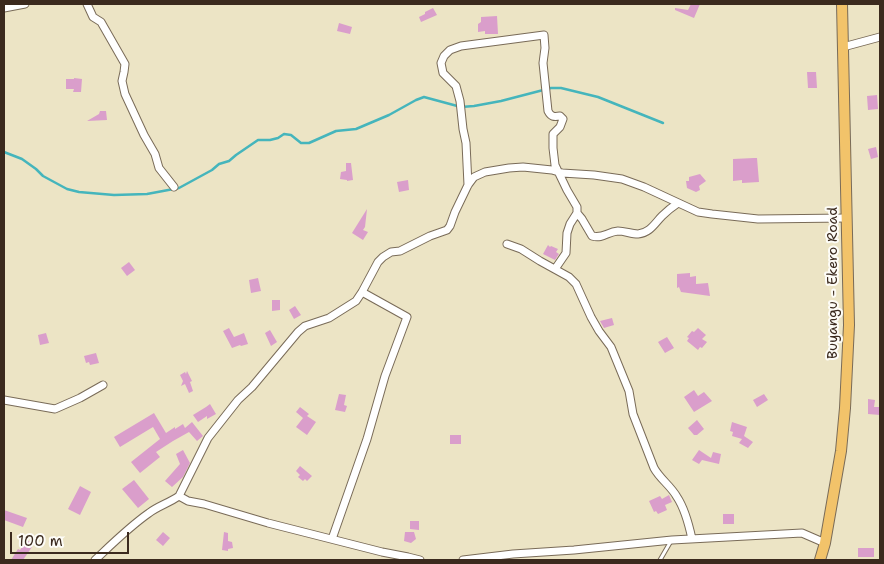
<!DOCTYPE html>
<html>
<head>
<meta charset="utf-8">
<style>
  body { margin:0 }
  #map { position:relative; width:884px; height:564px; overflow:hidden; background:#ece4c5; font-family:"Shantell Sans",sans-serif }
  canvas { display:block }
  .frame { position:absolute; inset:0; border:5px solid #3b2a1e; pointer-events:none }
  .scale { position:absolute; left:10px; top:532px; width:119px; height:22px; box-sizing:border-box; border:2px solid #3b2a1e; border-top:0; padding-left:6px; font-size:15px; line-height:18px; white-space:nowrap; color:#3b2a1e; -webkit-text-stroke:4px #fdfcf7; paint-order:stroke }
</style>
</head>
<body>
<div id="map">
<canvas width="884" height="564"></canvas>
<div class="frame"></div>
<div class="scale">100 m</div>
</div>
<script>
const ctx = document.querySelector('canvas').getContext('2d');
ctx.lineJoin = 'round';
function strokePath(path, color, width, dash) { ctx.strokeStyle = color; ctx.lineWidth = width; ctx.lineCap = dash ? 'butt' : 'round'; ctx.setLineDash(dash || []); ctx.stroke(path); }
function paint(path, color) { ctx.fillStyle = color; ctx.fill(path, 'evenodd'); }
function drawText(font, color, halo, rows, align = 'center') {
  ctx.font = font + ' "Shantell Sans",sans-serif'; ctx.lineWidth = 4; ctx.setLineDash([]); ctx.textBaseline = 'middle'; ctx.strokeStyle = halo; ctx.fillStyle = color; for (const [text, x, y, turn = 0] of rows) {
    ctx.save(); ctx.translate(x, y); ctx.rotate((+turn || 0) * Math.PI / 180); ctx.textAlign = isNaN(turn) ? turn : align; if (halo) ctx.strokeText(text, 0, 0); ctx.fillText(text, 0, 0); ctx.restore();
  }
}
const stream = new Path2D(`
  M4,152L22,159L36,169L43,176L67,189L79,192L114,195L147,194L179,188L212,170L219,164L229,161L236,155L258,140H270L278,138L284,134L291,135L301,143H309L336,131L356,129L389,115L416,100L424,97L461,107L474,106L501,101L551,88H561L598,97L663,123`);
const building = new Path2D(`
  M691,4H700L694,18L675,10V8L688,10Z
  M433,8L437,15L421,22L419,17L425,14V12Z
  M497,16L498,34H485V31L478,32V24L481,22V17Z
  M339,23L352,27L350,34L337,31Z
  M807,72H816L817,88H808Z
  M74,78L82,79L81,92H73L74,89H66V79H74Z
  M877,95L878,109L868,110L867,96Z
  M100,111H106L107,120L87,121L99,114Z
  M876,147L878,157L871,159L868,149Z
  M754,158H757L759,182L742,183V180L733,181V159Z
  M346,163H351L353,180L347,181V180L340,179L341,172L346,171Z
  M700,174L706,181L699,186L700,190L696,192L687,188L686,181H689V177Z
  M408,180L409,190L399,192L397,182Z
  M367,209L365,227L363,230L368,232L363,240L352,233Z
  M548,245L550,247L551,246L558,249L556,252L559,254L555,260L543,254Z
  M129,262L135,270L127,276L121,268Z
  M690,273V277L696,276V284L708,283L710,296L681,292L679,287L677,288V274Z
  M258,278L261,291L251,293L249,280Z
  M272,300H280V310L272,311Z
  M295,306L301,315L294,319L289,310Z
  M612,318L614,325L604,328L600,321Z
  M229,328L234,337L244,333L248,344L241,346L240,345L232,348L223,331Z
  M698,328L706,335L702,339L707,342L702,348L700,347L698,350L687,341L689,338L687,337L692,331L694,332Z
  M270,330L277,342L271,346L265,333Z
  M46,333L49,343L40,345L38,335Z
  M667,337L674,348L665,353L658,342Z
  M96,353L99,363L90,365L89,362L86,363L84,356Z
  M187,371L192,381L190,382L193,391L189,393L185,384L181,386L183,381L180,375L185,372L186,374Z
  M694,390L698,396L704,392L712,401L694,412L684,397Z
  M339,394L346,395L344,405L347,406L345,412L335,410Z
  M764,394L768,400L757,407L753,400Z
  M868,399L875,400L874,407H880V415L868,414Z
  M210,404L216,414L207,419V416L198,422L193,415L206,407V408V407Z
  M300,407L309,414L307,416L316,422L307,435L296,427L303,418L296,412Z
  M154,413L166,433L175,427V429L183,424L185,428L192,422L203,436L197,441L189,432L173,441L156,452L160,457L140,473L131,462L160,439L153,427L120,447L114,437Z
  M697,420L704,429L697,435H694L688,428Z
  M732,422L747,427L744,436L753,442L748,448L739,443L742,439L732,436L733,432L730,431Z
  M450,435H461V444H450Z
  M183,450L190,463L183,477L172,487L165,481L180,464L176,454Z
  M699,450L711,458L713,452L721,454L719,464L702,460L699,464L692,460Z
  M300,466L312,476L307,481L305,479L303,481L298,477L300,475L296,471Z
  M134,480L149,499L138,508L122,489Z
  M80,486L91,492L80,515L68,509Z
  M669,495L672,502L665,505L667,510L658,514L656,511L654,512L649,501L660,496L662,499Z
  M4,510L27,518L23,527L4,520Z
  M723,514H734V524H723Z
  M410,521H419V530L410,529Z
  M163,532L170,538L163,546L156,540Z
  M224,532L228,533V541L232,542L233,548L228,549V551L222,550Z
  M405,532H414L416,539L411,543L404,541Z
  M27,540L34,544L23,560H11L18,549L20,550Z
  M858,548H874V557H858Z`);
const service = new Path2D(`
  M660,560L671,541`);
const minor = new Path2D(`
  M87,4L93,17L101,22L125,64L124,72L122,81L125,94L144,135L155,154L159,168L174,187
  M4,8L25,4
  M843,47L880,37
  M468,185L466,143L463,129L460,101L456,86L443,73L441,63L444,56L450,50L461,46L544,35L545,48L543,63L548,111C551,117 554,117 560,116L563,119L560,127L553,134V148L555,165L567,190L577,207V213L570,224L567,233L566,253L555,269
  M577,213L582,219L592,236C603,239 607,232 618,231C625,231 631,234 638,234C650,233 655,223 662,216C667,211 672,207 678,203
  M507,244L521,249L540,261L569,277L576,284L591,317L599,331L611,347L629,391L633,414L654,468C660,479 671,486 677,497C685,509 689,525 692,539
  M4,400L55,409L80,398L103,385
  M179,496L208,438L238,400L252,387L298,332L305,326L329,318L356,301L362,292L378,262L383,257L391,252L400,251L430,236L447,230L450,226L455,212L468,185L474,177L485,172L509,168L523,167L552,170L562,173L594,175L622,179L644,187L698,212L712,214L758,219L847,218
  M332,539L367,439L385,376L407,317L362,292
  M95,560C112,544 129,527 149,513C158,506 169,503 179,496L188,501L204,504L268,523L382,552L408,557L420,560
  M463,560L513,554L574,550L672,540L802,533L825,543`);
const primary = new Path2D(`
  M820,560L825,543L841,451L845,408L849,325L842,4`);
const streetNames = [
  ["Buyangu - Ekero Road",833,283,-90]
];
strokePath(stream, '#45b5bc', 2.5);
paint(building, '#da9ecb');
strokePath(service, '#796b58', 5);
strokePath(minor, '#796b58', 9);
strokePath(primary, '#796b58', 12);
strokePath(service, '#fff', 3);
strokePath(minor, '#fff', 7);
strokePath(primary, '#f2c36a', 10);
drawText('14px', '#3b2a1e', '#fdfcf7', streetNames);
</script>
</body>
</html>
